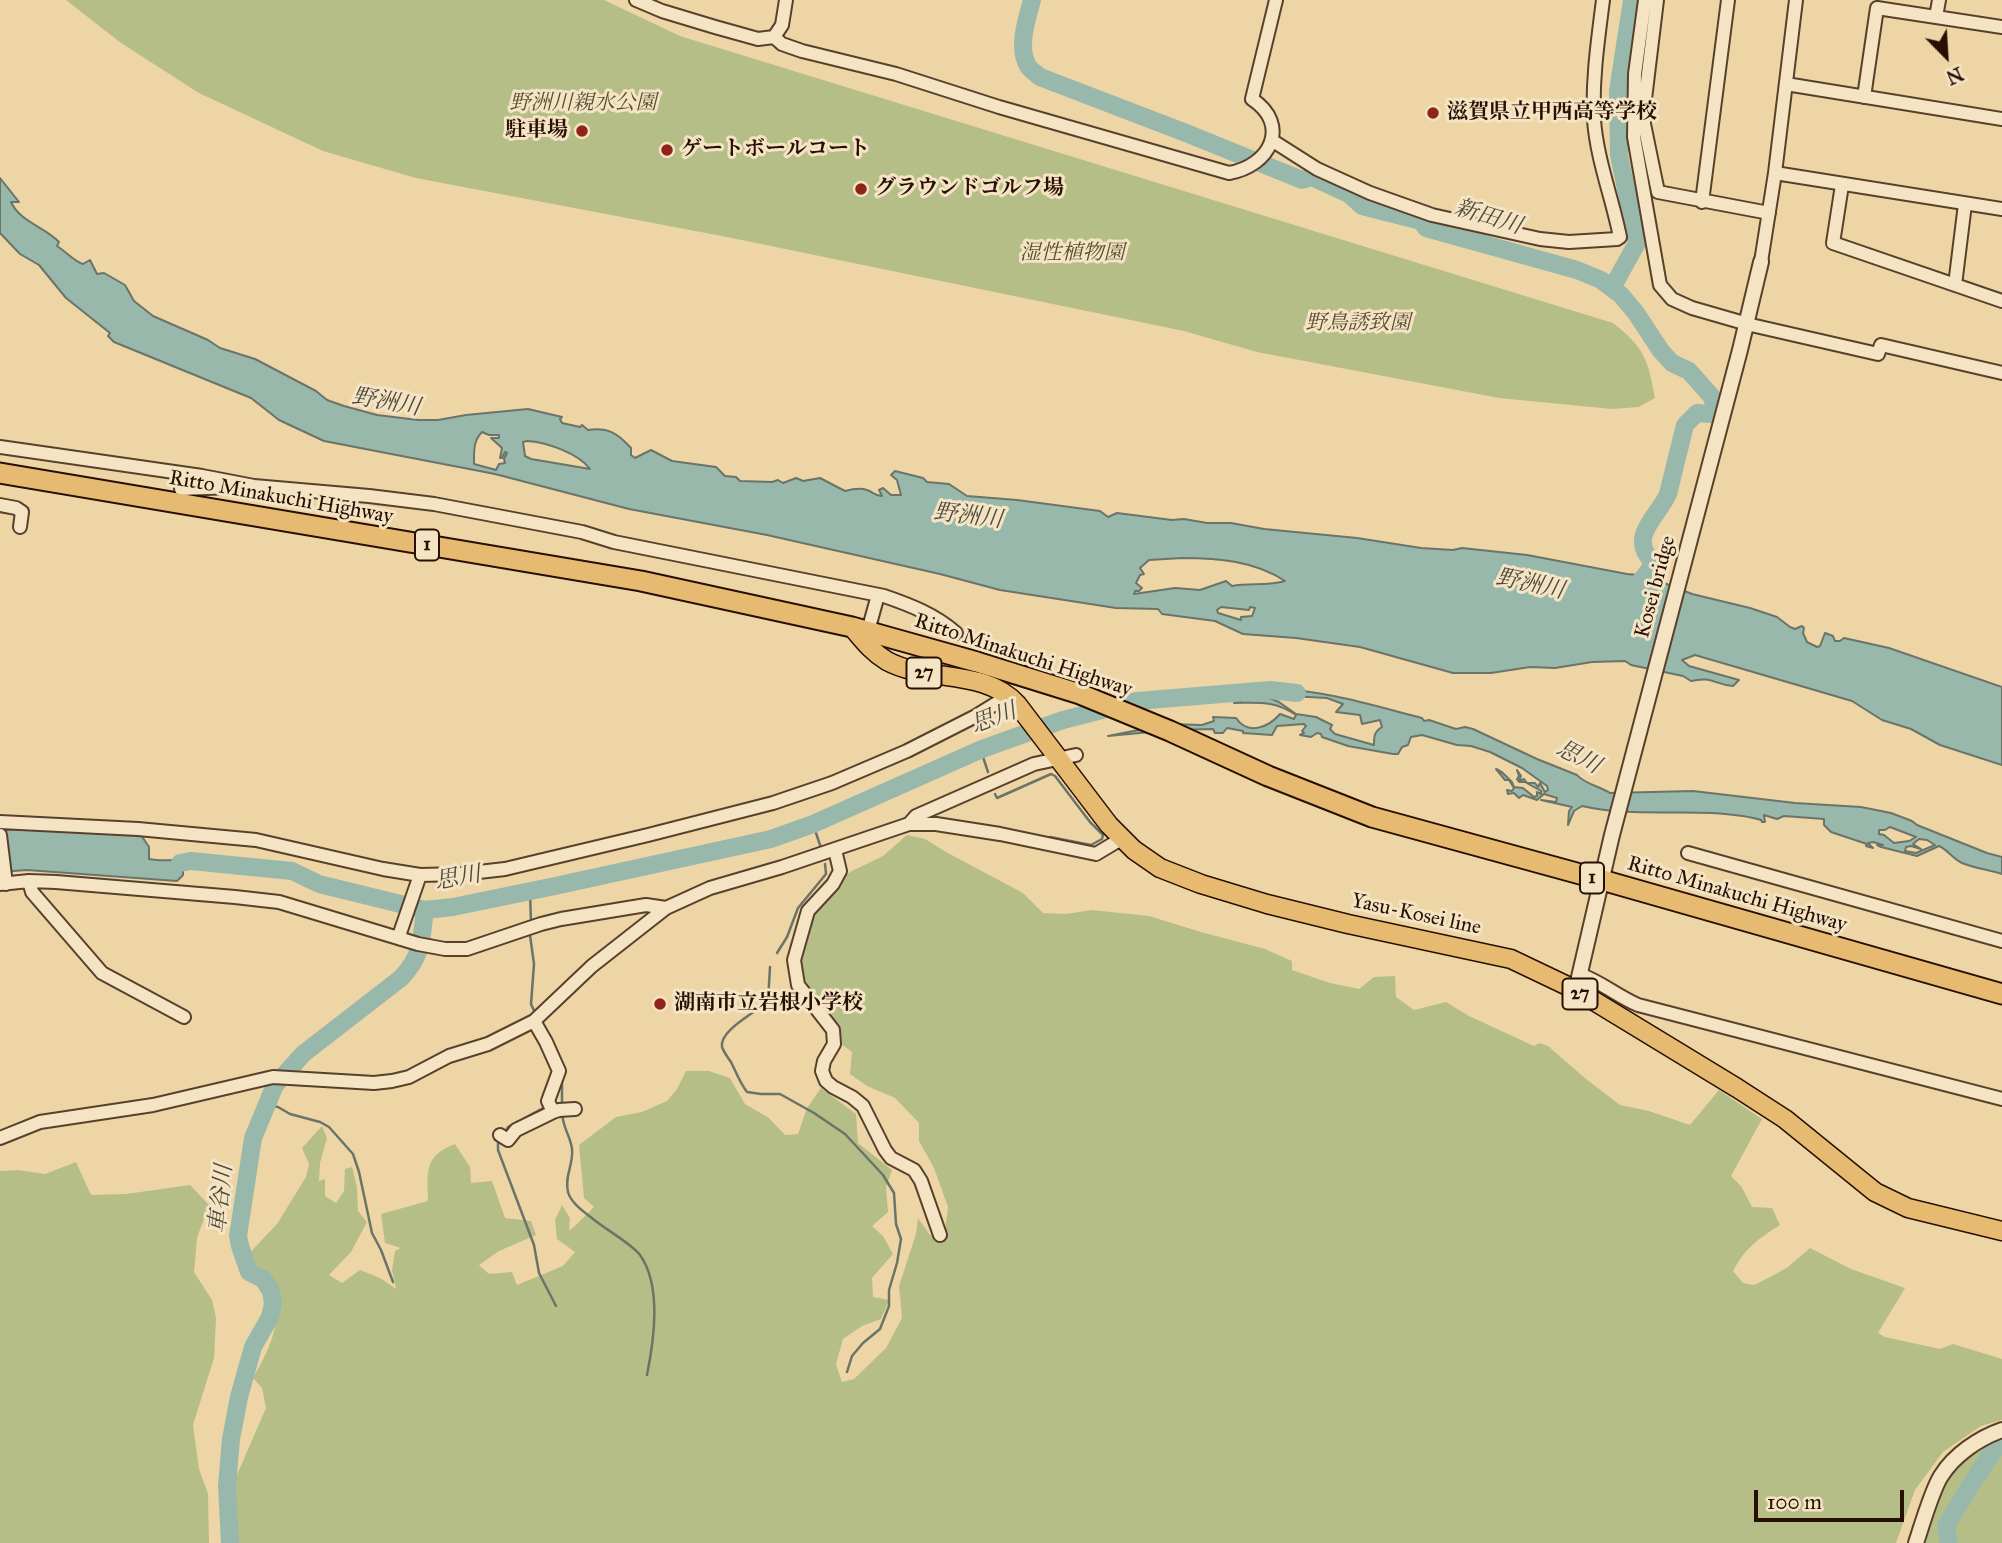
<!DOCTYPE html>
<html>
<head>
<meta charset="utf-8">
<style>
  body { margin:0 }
  #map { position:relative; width:2002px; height:1543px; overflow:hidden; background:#eed5a5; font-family:"IM FELL Great Primer",serif }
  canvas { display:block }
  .north { position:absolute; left:1911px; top:21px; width:70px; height:70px; -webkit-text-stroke:5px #f4e4c4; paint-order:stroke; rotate:156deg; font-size:19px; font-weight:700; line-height:28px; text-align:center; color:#270f03 }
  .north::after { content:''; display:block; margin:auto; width:24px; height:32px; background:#270f03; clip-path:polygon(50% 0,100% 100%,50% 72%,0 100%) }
  .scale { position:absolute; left:1754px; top:1490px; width:150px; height:32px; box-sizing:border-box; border:4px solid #270f03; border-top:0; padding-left:9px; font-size:21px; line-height:24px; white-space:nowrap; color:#270f03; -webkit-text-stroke:5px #f4e4c4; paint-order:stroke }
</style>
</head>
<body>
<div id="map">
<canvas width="2002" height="1543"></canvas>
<div class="north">N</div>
<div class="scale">100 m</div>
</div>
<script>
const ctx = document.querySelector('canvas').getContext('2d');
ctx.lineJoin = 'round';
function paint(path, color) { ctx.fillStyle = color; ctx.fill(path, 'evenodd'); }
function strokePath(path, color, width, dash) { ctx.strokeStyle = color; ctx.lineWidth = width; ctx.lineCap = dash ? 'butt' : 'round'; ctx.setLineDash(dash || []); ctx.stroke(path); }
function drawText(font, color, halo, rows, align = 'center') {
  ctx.font = font + ' "IM FELL Great Primer","Noto Serif JP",serif'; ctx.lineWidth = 6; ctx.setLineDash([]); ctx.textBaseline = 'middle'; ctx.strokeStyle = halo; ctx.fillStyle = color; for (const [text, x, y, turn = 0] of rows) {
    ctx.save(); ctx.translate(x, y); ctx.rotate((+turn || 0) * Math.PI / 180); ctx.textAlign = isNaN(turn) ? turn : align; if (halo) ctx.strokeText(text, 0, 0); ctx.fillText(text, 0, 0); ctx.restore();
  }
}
const green = new Path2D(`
  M66,0H604L680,36L1613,323C1645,348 1648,360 1655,398L1639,407L1612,409L1499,398L1257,352L1184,331L727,237L416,178L323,151L199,93L121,43Z
  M907,835L925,839L946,852L1023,893L1043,913L1066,914L1092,910L1149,916L1201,932L1265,949L1292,961V970L1330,983L1359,989L1374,977L1395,976L1396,997L1414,1010L1446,1002L1469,1016L1534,1046L1539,1043L1548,1046L1586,1079L1620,1105L1649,1111L1690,1125L1719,1090L1762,1119L1731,1176L1741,1186L1752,1207L1772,1208L1780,1225C1757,1240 1746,1247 1733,1271L1743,1283L1754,1285L1772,1276L1788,1267L1810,1248L1851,1269L1905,1288L1878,1333L1885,1337L1940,1349L1953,1344L2002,1359V1420L1981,1426L1943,1452L1915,1490L1896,1543H235L234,1522L236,1477L266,1408L262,1388L253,1378C269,1350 280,1327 277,1295L241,1262L277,1224L306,1177L309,1164L302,1148L322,1126L327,1138L320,1163L319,1181L325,1179V1196L336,1203L344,1191L345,1169L352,1167L357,1187L358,1211L367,1222L351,1252L329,1275L342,1283L360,1270L380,1278L396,1289L392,1270L395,1251L401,1248L385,1243L381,1214L428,1201C428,1172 423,1156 455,1144L470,1167L471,1183L492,1181L505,1218L531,1221L536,1235L499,1251L479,1265L489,1274L512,1272L517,1285L563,1266L575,1252L557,1239L555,1220L562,1205L570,1218L569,1230L573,1228L594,1207L584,1198L579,1145L616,1117L642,1112L667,1101L677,1089L686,1071H709L730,1078L745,1104L769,1118L785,1135L798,1134L807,1108L821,1088L856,1114L858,1143L892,1170L886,1187L888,1212L872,1226L883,1236L893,1254L872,1278L873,1297L889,1300L881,1319L862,1326L843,1339L836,1364L842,1382L854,1379L886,1348L902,1318L899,1286L916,1234L918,1218L930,1235L944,1239L948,1207L934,1168L919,1141V1123L895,1098L867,1086L850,1074L852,1052L836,1040L793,959L821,897L850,872L883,856Z
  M76,1162L91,1195L126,1194L190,1185L209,1205L197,1238L194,1272L212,1300L216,1318L214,1358L193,1425L199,1469L208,1494L209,1543H0V1171L18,1170L45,1174Z
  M2002,1436V1543H1921C1933,1509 1942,1474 1972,1451C1981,1445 1992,1441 2002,1436Z`);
const water = new Path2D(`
  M0,178L19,202H11C20,222 45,227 59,242L57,246C65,251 75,262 83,264L90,260L97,274L104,273L125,285L134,301L153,316L208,340L220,348L255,359L316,391L327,400L344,406L377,415L418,420H438L466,415L528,409L562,417L560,419L562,423L580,427L582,425L588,430C609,427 618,434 631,448V455L635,458L651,450L672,461L716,467L725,476L736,477L740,481L772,482L778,480L783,483L796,478L803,481L820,478L845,491C852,489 860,487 867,490C874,492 874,496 882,496L879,490L883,488L891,495H901L897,480L891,475L895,471L923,478L927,482L949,484L967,496L1017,500L1100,511L1108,517L1117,513L1172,520L1184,519L1207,523H1231L1264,529L1357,538L1421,548L1453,550L1462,548L1527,555L1627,574L1639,575L1647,568L1636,547L1638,546L1649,564L1647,570L1635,583L1637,587L1646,585L1650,580L1654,579L1692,594L1750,608L1777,617L1790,627L1795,629L1802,626L1804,628L1803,633L1807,642L1817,647L1820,646L1825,633L1833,636L1835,641H1840L1844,638L1889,648L2002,687V765L1940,745L1911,729L1882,720L1852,701L1695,655L1682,660L1689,666L1739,680L1733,686C1713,684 1712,676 1691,681L1683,676L1631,665L1625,661L1592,662L1555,668L1530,667L1491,673H1453L1360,647L1296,638L1243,634L1215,621L1162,614L1158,609L1116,608L1000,590L940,574L767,535L629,509L495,474L324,441L279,420L251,398L114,342L108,336L110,333L66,298L39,265L20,254L0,233ZM482,432L489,435H499V438H491L502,448L500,458H502L505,452L507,453L504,459L505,463L499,464L496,470L474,464C474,452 473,441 482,432ZM527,441C546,442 578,453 590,469L531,459L525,456L523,442ZM1182,558C1218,558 1255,561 1285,581C1269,586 1250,583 1232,586L1226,581L1200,590L1175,588L1134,594L1135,591H1139L1142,588L1136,583L1140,575L1144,574L1140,568L1149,560ZM1221,607L1249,610L1250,607L1255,608L1252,616L1241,617V620L1218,613L1217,610Z
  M1273,690C1319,688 1378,707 1422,718L1424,721L1429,720L1456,729L1465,727L1473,729L1537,759L1577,775C1583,783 1601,787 1610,793L1693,791L1795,803L1861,807L1891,813L1912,821L1917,825L1987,853L2002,857V874C1989,870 1974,868 1962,863C1953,859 1948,850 1939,846L1917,856L1881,847L1877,845H1883L1873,842L1868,843L1873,848L1866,846L1867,844L1831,832L1824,825V819L1784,816L1777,819L1764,815L1765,822H1762L1761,820C1745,815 1729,814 1712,813C1669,811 1625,816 1582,806L1574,811L1568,825L1569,811L1572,807L1541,800L1556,802L1557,798L1544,794L1537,800L1523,795L1519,798L1514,793L1508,794L1507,790L1512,791L1514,788L1509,780H1505L1496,769C1504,772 1506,777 1512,782L1514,787L1523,788L1534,797L1537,796V792L1541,794V791L1525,782H1519L1517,779L1519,776L1517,770L1521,776L1519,781L1524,779L1527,783H1535L1538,787L1540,783L1545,792L1548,790L1547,786L1522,768L1490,752L1471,746L1457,745L1422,735L1411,737L1408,745L1402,747L1398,754H1393L1348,746L1322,737L1321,734L1317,733L1311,737L1300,735L1304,733L1302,731L1306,726L1304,724L1277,726L1272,735L1243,733V731L1227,728L1223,733H1215L1213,729L1172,730L1108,736L1169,724L1202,725L1214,721L1213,717L1236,718C1248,736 1269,727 1280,714L1294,719L1296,715C1274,700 1258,703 1234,703L1243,700L1237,695L1248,698L1257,693L1279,702L1296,714L1316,717L1332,725L1330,729L1335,734L1374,745C1374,736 1374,732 1382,727L1380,720L1362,724L1360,715L1336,712L1343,704L1327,698L1290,696L1285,695L1283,692H1273ZM1890,827L1916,837L1909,841L1894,843L1884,835L1879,834V830H1885ZM1919,839L1927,840L1935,845L1916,853L1905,851L1906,847L1911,846L1921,849L1913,844Z
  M18,829L141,835L149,847V859C168,863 185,857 202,861L183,867V875L177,881L27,870L0,872V831Z`);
const stream = new Path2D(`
  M982,749L983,757L988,772
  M995,794L997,798L1051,774L1055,776L1090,822L1103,835L1102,839L1091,845L1050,837
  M813,824L822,851
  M530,892L531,922
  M530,935L534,964L531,1004L535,1013
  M777,953L787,937L798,908L826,874L825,864
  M770,967L768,1001C757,1012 719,1030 722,1047C724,1052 728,1058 731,1062C736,1072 740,1083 747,1092L761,1094H780L814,1113L845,1134L883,1175L894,1193L896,1224L901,1239L897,1263L889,1290V1306L880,1329L863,1343L852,1356L847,1372
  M269,1100L272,1106L278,1107L290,1114L320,1122L329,1127L353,1154L359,1172L372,1233L381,1250L393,1282
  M562,1107V1078
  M562,1113C563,1129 571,1137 572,1149C574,1163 564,1177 568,1192C571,1203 584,1212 593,1219C605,1229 632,1244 640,1255C662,1286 654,1340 647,1375
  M504,1134L508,1127L545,1107
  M500,1139L498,1143V1150L534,1245L539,1273L556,1306`);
const river = new Path2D(`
  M1032,0C1027,19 1017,47 1028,66C1030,70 1037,74 1040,77L1186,133L1302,180L1312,177L1349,194L1362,206L1421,221L1426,228L1577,270L1601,280L1621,295L1636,313L1661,351L1672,363L1689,371L1712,397L1714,404L1710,414L1697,413L1685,425L1668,494C1658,517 1627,537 1653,562C1650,572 1635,587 1627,597L1629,604
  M1612,288L1637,243L1619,155L1618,91L1632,0
  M180,863L191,861L292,871L319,884L425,910L453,907L555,886L771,839L813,824L982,749L1063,720L1137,701L1270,690L1297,693
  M230,1543L227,1486L231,1439L239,1397L253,1347L270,1317L273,1304L271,1291L263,1279L249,1272L240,1246L238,1236L253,1138L275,1085L303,1054L401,978C423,955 421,939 425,910
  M1949,1543L1946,1526L1977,1475L2002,1439`);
const minor = new Path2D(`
  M636,0L662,11L715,27L758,39L774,37L782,44L802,51L896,74L999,107L1229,173C1270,166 1291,125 1252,99L1276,0
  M1645,0L1635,74L1634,137L1660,285L1672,299L1692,308L1751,325L1878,354L1881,345L2002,373
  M1657,0L1645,99L1644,124L1658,192L1769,213
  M1936,17L1939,0
  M774,37L782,25L786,0
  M1786,84L2002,119
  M1864,97L1877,8L2002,27
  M1273,141L1317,169L1370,193L1432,215L1540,239L1569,242L1617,239L1620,237C1612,197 1597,160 1594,120C1592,80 1598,40 1603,0
  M1775,173L2002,209
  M1842,185L1833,243L2002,301
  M1702,202L1728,0
  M1761,262L1775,173L1796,0
  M1955,285L1965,204
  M0,447L202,476L254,486L369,496L434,504L582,532L614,542L884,596C910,605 934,614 956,633
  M181,489L233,487
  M0,505L16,508L22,512L20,527
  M868,631L878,595
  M0,822L138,829L256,840L383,869L420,875L461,874L505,869L648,835L773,803L832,783L907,751L974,717L1008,696
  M909,824L916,816L1034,764L1076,755
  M0,835L6,884
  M835,850L840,871L833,884L808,911L794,960L798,985L833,1030L834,1044L824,1061L822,1071L826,1081L833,1087L852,1097L863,1106L885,1150L891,1158L914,1170L921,1181L940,1235
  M1688,853L2002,941
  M29,881L32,892L102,973L184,1017
  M0,884L29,881L56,882L235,897L279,902L418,944L445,949H467L541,924L561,919L646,905L666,908
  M401,939L400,933L420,875
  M1579,974C1600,981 1617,996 1638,1005L2002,1099
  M553,1112L559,1110L575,1109
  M500,1135L508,1140L516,1130L553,1112L548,1101L559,1071L546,1042L534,1021
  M0,1138L40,1122L153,1105L273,1077L374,1083L392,1081L409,1077L449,1056L488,1044L534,1021L592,966L666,908L710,888L782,867L909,824H936L1000,834L1096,854L1121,839`);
const tertiary = new Path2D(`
  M1576,990L1612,835L1740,350L1761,262
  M1916,1543C1922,1525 1932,1490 1941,1476C1954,1455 1979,1438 2002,1430`);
const primary = new Path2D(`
  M852,627C863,640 872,652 887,661C928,683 984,668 1017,704L1109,825L1134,850L1160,868L1201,884L1267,904L1348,924L1511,959L1576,990L1737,1088L1785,1119L1875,1192L1908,1208L2002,1231`);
const trunk = new Path2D(`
  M0,473L641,581L852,627L977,662L1080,694L1170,731L1268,776L1372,817L1602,880L2002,994`);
const markers = [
  [1433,113,7,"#8f2418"],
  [582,131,7,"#8f2418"],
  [667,150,7,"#8f2418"],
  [861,189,7,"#8f2418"],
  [660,1004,7,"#8f2418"]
];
const shields = [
  [427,545,24],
  [924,673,35],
  [1592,878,24],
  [1580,994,35]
];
const shieldNames = [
  ["1",427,545],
  ["27",924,673],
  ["1",1592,878],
  ["27",1580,994]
];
const parkNames = [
  ["野洲川親水公園",583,104],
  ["湿性植物園",1072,254],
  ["野鳥誘致園",1358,324]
];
const poiNames = [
  ["滋賀県立甲西高等学校",1447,113],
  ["駐車場",568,131,"right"],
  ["ゲートボールコート",681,150],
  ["グラウンドゴルフ場",875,189],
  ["湖南市立岩根小学校",674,1004]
];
const streetNames = [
  ["Ritto Minakuchi Highway",281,498,10],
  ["Kosei bridge",1656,587,-75],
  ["Ritto Minakuchi Highway",1023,656,18],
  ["Ritto Minakuchi Highway",1737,895,16],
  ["Yasu-Kosei line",1416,915,12]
];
const waterNames = [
  ["新田川",1488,218,17],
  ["野洲川",386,403,10],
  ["野洲川",968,517,7],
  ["野洲川",1530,585,12],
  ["思川",994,719,-20],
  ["思川",1578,758,27],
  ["思川",458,879,-10],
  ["車谷川",222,1199,-84]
];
paint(green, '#b6be88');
paint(water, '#99b8ac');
strokePath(water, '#6b7468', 2);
strokePath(stream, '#6b7468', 2.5);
strokePath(river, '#99b8ac', 18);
strokePath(minor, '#59402c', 16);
strokePath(tertiary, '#59402c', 18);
strokePath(primary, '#270f03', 21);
strokePath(trunk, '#270f03', 23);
strokePath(minor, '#f4e4c4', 12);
strokePath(tertiary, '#f4e4c4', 14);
strokePath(primary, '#e7ba72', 18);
strokePath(trunk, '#e7ba72', 19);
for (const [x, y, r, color] of markers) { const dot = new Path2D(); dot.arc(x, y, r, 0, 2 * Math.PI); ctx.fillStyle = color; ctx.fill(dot); strokePath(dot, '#f4e4c4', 2.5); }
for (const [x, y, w] of shields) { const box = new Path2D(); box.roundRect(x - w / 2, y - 15.5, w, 31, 5); ctx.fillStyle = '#f4e4c4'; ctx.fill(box); strokePath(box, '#270f03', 2); }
drawText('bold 19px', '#270f03', null, shieldNames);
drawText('italic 21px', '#594c32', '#f4e4c4', parkNames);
drawText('bold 21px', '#270f03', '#f4e4c4', poiNames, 'left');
drawText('21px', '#270f03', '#f4e4c4', streetNames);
drawText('italic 23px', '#4f4a3e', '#f4e4c4', waterNames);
</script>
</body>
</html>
